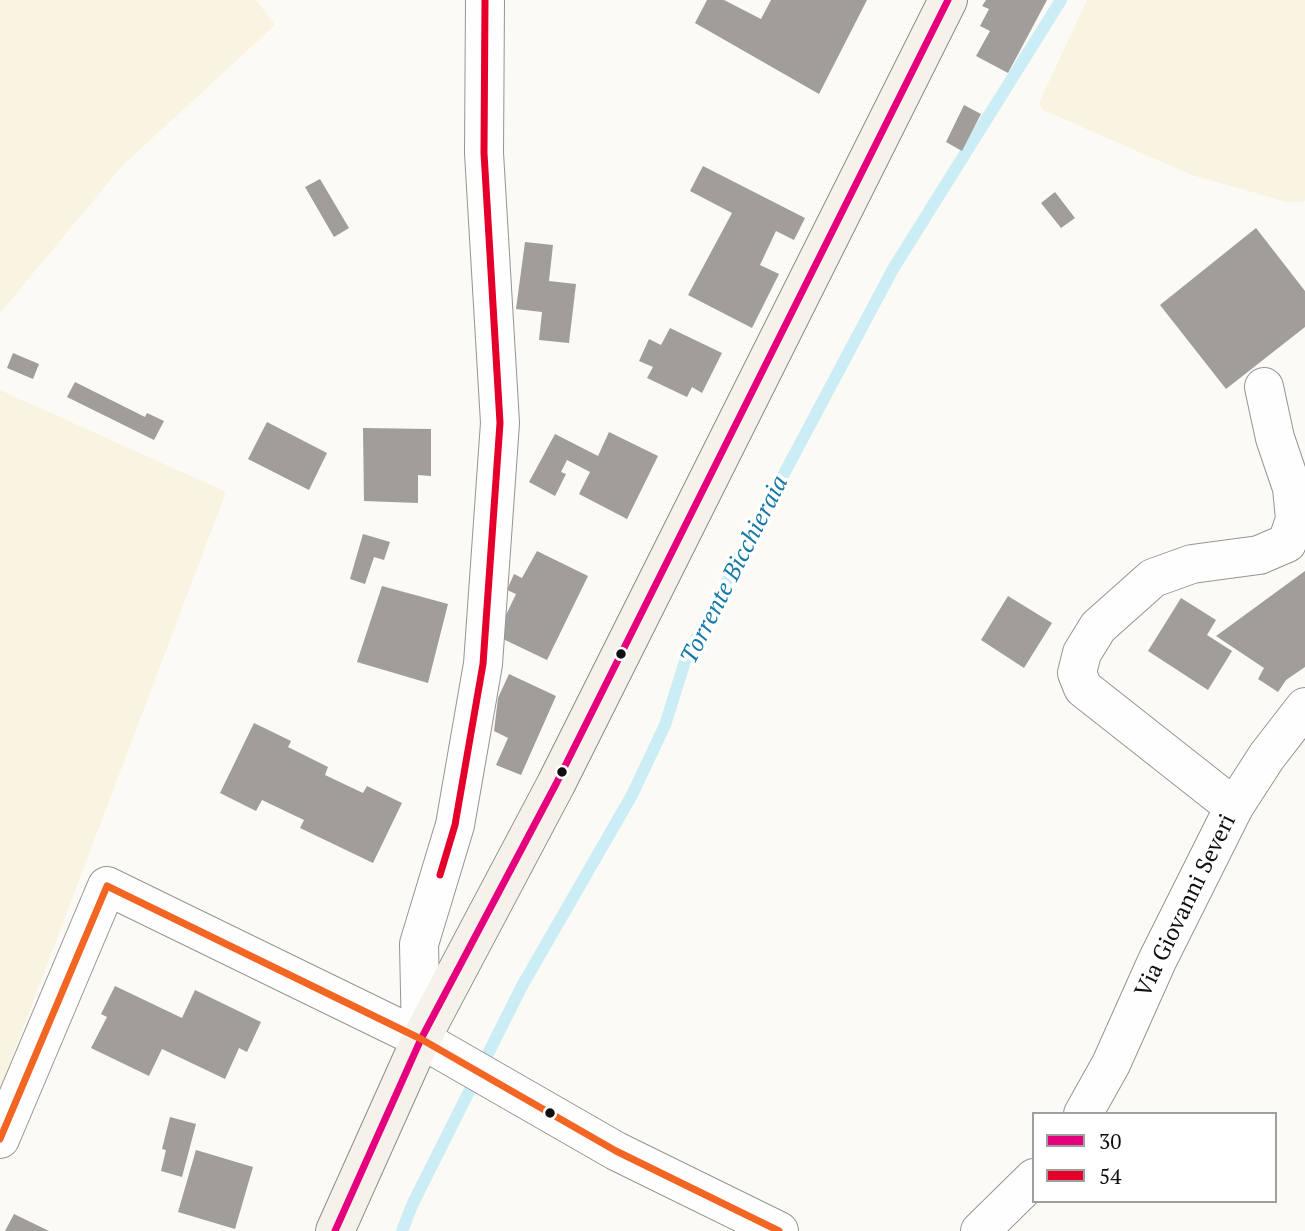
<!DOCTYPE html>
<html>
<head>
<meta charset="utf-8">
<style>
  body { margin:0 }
  #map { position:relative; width:1305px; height:1231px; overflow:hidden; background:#fcfaf5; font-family:"PT Serif",serif }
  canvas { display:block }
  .legend { position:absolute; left:1032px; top:1112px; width:245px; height:91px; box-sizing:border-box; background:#fff; border:2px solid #9f9f9f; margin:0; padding:9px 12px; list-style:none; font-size:21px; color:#101010 }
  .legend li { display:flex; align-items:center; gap:14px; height:35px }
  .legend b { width:35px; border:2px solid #9f9f9f }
</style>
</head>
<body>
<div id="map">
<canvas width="1305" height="1231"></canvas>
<ul class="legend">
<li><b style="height:9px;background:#e5007d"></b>30</li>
<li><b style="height:9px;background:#e4002b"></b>54</li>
</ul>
</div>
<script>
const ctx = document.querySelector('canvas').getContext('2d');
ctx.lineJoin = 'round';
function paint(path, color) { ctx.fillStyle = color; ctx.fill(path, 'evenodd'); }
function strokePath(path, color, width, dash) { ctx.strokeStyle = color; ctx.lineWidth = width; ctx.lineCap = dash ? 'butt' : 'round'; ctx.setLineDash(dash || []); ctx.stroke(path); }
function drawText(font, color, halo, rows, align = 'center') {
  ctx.font = font + ' "PT Serif",serif'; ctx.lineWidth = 7; ctx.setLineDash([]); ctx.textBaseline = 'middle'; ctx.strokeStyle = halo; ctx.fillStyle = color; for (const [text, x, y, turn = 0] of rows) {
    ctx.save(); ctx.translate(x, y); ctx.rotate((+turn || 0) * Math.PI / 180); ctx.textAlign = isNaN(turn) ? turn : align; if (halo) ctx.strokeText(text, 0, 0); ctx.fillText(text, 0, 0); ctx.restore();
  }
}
const farmland = new Path2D(`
  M0,0H256L275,25L122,166L0,313Z
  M1087,0H1305V201L1287,202L1192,175L1043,110L1039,103Z
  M0,390L226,492L0,1089Z`);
const stream = new Path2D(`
  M402,1231L413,1203L522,986L632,795L665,725L686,658L893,269L1061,0`);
const building = new Path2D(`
  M707,0H724L761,19L771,0H867L819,94L695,23Z
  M986,0H1047L1008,73L976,56L990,31L980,26L989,9L982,6Z
  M964,105L981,114L962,151L946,142Z
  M703,166L805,218L794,240L776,231L760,265L779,274L752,328L688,295L732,213L690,191Z
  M320,179L349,228L334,237L305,187Z
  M1055,192L1075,218L1061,228L1041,203Z
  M1256,228L1305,291V327L1226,389L1160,305Z
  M525,242L553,245L549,281L576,284L569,343L539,340L542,312L516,309Z
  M670,328L722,353L702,393L692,387L687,397L647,378L653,367L639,361L649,339L661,345Z
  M13,353L39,364L33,379L7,368Z
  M75,382L145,417L147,413L164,421L154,440L67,397Z
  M267,422L327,453L309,490L248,459Z
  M363,428L431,429V476L418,475V503L364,501Z
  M609,432L658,456L627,519L579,494L590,472L567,460L561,472L566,474L555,496L529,482L555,434L598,456Z
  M363,534L390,542L384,560L374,557L365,584L350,579Z
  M537,551L588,576L547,660L503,639L506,615L516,594L507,590L514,574L522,578Z
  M1305,571V667L1286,680L1278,692L1258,679L1264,668L1216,636Z
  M382,586L448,604L428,683L357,662Z
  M1008,596L1052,623L1024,668L981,640Z
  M1181,598L1216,620L1207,635L1232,651L1208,690L1148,651Z
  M509,674L556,696L521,775L496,765L508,738L494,731L498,698Z
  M254,723L291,741L288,747L328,767L325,775L363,793L367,786L402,803L373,863L300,828L304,820L262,800L256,811L220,793Z
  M115,986L182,1018L195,990L261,1022L247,1052L239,1048L225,1079L162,1049L149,1076L91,1048L107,1017L101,1014Z
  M170,1117L196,1124L182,1177L161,1171L166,1150L162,1149Z
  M196,1150L253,1167L235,1229L178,1212Z
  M14,1214L49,1231H5Z`);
const minor = new Path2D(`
  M1234,807L1083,688L1077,673L1082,653L1098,627L1153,578L1192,564L1259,555L1287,543L1295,519L1292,488L1275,438L1264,387
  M0,1139L107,886L421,1039L419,944L455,825L483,664L500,423L484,153L485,0`);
const tertiary = new Path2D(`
  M421,1039L616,1151L779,1231
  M1083,1114L1111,1064L1157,961L1234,807L1267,756L1305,707
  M980,1231L1034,1178`);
const secondary = new Path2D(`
  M335,1231L421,1039L556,784L948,0`);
const bus1 = new Path2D(`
  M335,1231L421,1039L556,784L948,0`);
const bus2 = new Path2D(`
  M440,875L455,825L483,664L500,423L484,153L485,0`);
const bus3 = new Path2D(`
  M0,1139L107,886L421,1039L616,1151L779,1231`);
const markers = [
  [621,654,6,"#101010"],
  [562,772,6,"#101010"],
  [550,1113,6,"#101010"]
];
const streetNames = [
  ["Via Giovanni Severi",1186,906,-64]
];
const waterNames = [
  ["Torrente Bicchieraia",735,570,-63]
];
paint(farmland, '#f9f3e1');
strokePath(stream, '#cbedf6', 12);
paint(building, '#a09d9a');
strokePath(minor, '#969593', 40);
strokePath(tertiary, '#969593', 40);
strokePath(secondary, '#8d8c8a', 40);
strokePath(minor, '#fffefe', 38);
strokePath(tertiary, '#fffefe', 38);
strokePath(secondary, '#f5f2eb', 38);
strokePath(bus1, '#e5007d', 7);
strokePath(bus2, '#e4002b', 7);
strokePath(bus3, '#f26522', 7);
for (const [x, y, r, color] of markers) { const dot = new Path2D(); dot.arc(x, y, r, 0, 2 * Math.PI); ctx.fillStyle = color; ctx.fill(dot); strokePath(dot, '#fff', 2.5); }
drawText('23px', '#101010', '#fff', streetNames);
drawText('italic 24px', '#157aa5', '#fff', waterNames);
</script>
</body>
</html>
